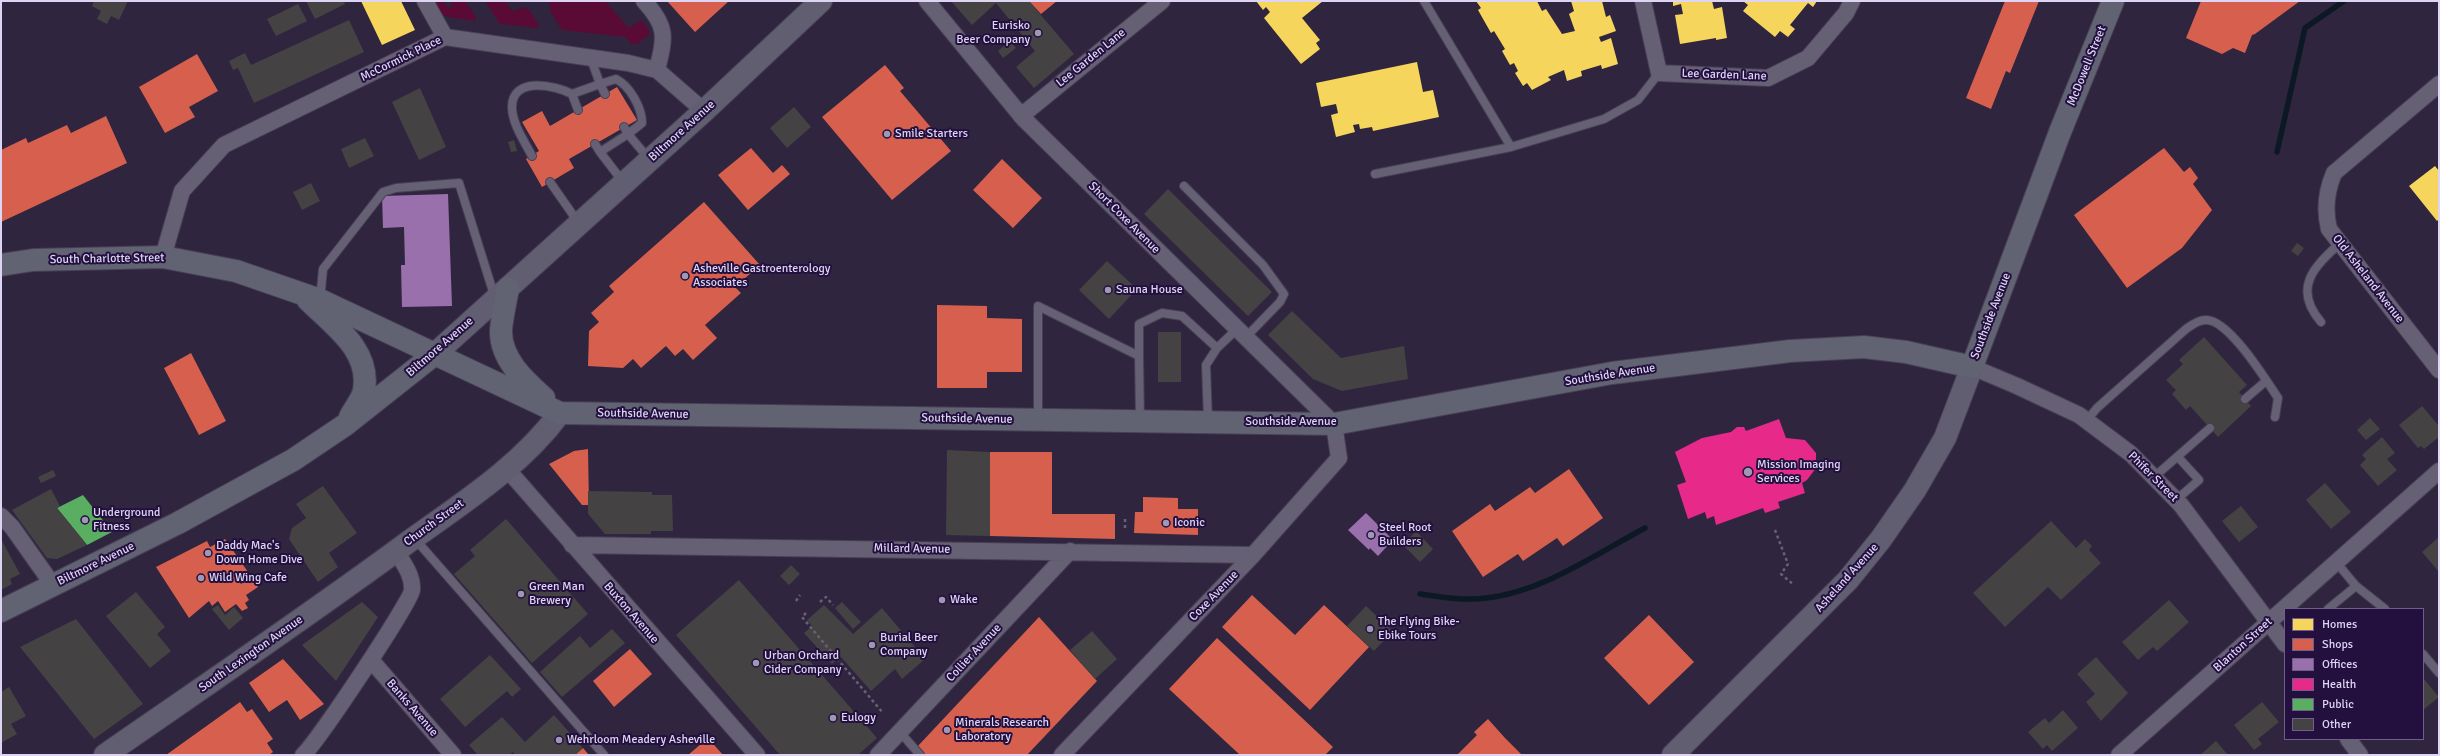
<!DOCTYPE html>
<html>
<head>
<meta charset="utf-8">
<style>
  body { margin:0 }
  #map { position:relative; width:2440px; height:756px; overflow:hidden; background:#2f253f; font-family:Signika,sans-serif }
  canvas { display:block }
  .frame { position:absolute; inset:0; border:2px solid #ddd5f3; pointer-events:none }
  .legend { position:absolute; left:2284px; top:608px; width:140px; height:132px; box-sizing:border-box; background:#23103f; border:1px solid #6d5f87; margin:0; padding:5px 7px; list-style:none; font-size:12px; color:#ddd5f3 }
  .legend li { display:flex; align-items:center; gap:8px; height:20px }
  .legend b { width:20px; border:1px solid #6d5f87 }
</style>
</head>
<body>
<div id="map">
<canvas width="2440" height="756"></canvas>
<div class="frame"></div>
<ul class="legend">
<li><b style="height:11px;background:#f6d55c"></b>Homes</li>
<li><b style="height:11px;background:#d6604d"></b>Shops</li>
<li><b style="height:11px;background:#9970ab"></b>Offices</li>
<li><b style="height:11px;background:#e7298a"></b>Health</li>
<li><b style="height:11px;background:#5aae61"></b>Public</li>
<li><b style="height:11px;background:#454244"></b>Other</li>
</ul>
</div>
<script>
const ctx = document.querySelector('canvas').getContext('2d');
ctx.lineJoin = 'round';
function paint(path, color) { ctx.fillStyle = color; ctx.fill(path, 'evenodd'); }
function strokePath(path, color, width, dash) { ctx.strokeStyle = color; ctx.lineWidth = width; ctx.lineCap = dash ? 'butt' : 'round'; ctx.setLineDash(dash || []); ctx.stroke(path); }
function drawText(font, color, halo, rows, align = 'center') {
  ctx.font = font + ' Signika,sans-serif'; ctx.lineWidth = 4; ctx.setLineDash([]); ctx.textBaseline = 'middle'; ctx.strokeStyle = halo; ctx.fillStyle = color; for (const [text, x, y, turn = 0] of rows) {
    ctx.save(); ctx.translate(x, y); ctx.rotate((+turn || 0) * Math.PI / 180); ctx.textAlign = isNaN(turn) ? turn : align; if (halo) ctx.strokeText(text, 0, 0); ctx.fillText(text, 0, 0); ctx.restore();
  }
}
const green = new Path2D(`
  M435,1H443L449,9L453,1H465L476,17V21L453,18L442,15Z
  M485,1H505L512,11L525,7L530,11L539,25V28L500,24Z
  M549,1H605L629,28L641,20L648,28L650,34L637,44H631L626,37L562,30L551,13Z`);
const homes = new Path2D(`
  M361,1H401L415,30L382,45Z
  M1256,1H1323L1302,18L1320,40L1316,43L1320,49L1301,64L1264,18L1270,12L1266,7L1263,10Z
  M1476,1H1537L1542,11L1546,9L1562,34L1575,31L1569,14L1574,11L1571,1H1602L1606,17L1610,15L1616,31L1599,37L1601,42L1611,38L1618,64L1602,69L1601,65L1581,71L1582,76L1567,81L1564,70L1548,77L1551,80L1532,90L1527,83L1523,86L1515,73L1518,71L1514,63L1510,65L1502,51L1505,49L1494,31L1491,33L1478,10L1481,8Z
  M1673,1H1712L1714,9L1722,7L1727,38L1716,40V38L1680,44L1675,15L1683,14L1681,4L1673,6Z
  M1743,1H1817L1813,7L1808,3L1790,25L1795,29L1788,37L1780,31L1775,37L1743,11L1748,5Z
  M1417,62L1423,92L1433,90L1439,117L1373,131L1372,127L1360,129L1359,124L1353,125L1355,132L1336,137L1331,115L1338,113L1336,104L1321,107L1316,83Z
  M2435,166L2439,171V219L2437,221L2409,186Z`);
const shops = new Path2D(`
  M667,1H729L695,32Z
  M1029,1H1057L1041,14Z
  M2005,1H2039L2010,73L2006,71L1991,109L1966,98Z
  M2201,1H2300L2255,34L2252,35L2245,53L2233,48L2222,54L2186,38Z
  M197,54L218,91L189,107L195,117L165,133L139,87Z
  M885,65L904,88L900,91L951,151L892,200L822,117Z
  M617,87L637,120L569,159L574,168L542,187L526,159L539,151L522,122L542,111L550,126Z
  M106,116L127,163L1,222V150L26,138L28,143L67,125L71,133Z
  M751,148L773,173L782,165L790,174L748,210L718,175Z
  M2164,148L2184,172L2190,167L2198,178L2193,184L2212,210L2182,248L2127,288L2074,215Z
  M1002,159L1042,198L1013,228L973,190Z
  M704,202L760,265L735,287L741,293L705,325L717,338L693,360L683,349L675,356L666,346L641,368L633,359L623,368L588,366L589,331L599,322L591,313L614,292L609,286Z
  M937,305L987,306V318L1022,319V372H987V388H937Z
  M191,353L226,421L199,435L164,368Z
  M588,449L589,505H582L549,464L574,451Z
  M990,452H1052V514H1115V539L990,536Z
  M1569,469L1603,518L1563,546L1557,538L1523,561L1518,554L1483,577L1452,531L1490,504L1495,511L1530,487L1535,493Z
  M1143,497L1178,498V509H1198V535L1134,533L1135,512H1143Z
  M225,539L248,572L237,579L241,584L251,577L258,587L246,595L249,600L245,603L248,608L242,611L236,604L225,612L218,601L212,606L209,601L189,618L156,567L207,541L210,547Z
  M1252,595L1295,635L1324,605L1369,647L1310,710L1222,627Z
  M1649,615L1694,662L1649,705L1604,658Z
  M1039,617L1097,681L1027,755H924L917,747Z
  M1217,638L1333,747L1325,755H1240L1169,689Z
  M630,649L652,674L614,707L593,681Z
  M283,659L324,704L300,720L287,700L269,712L249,683Z
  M240,702L247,712L252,709L273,739L267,743L273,752L269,755H166Z
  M1488,719L1505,738L1522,755H1457L1477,735L1474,732Z
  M708,738L723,755H688Z
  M583,748L589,755H575Z`);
const offices = new Path2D(`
  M448,194L452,306L402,307L401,265H405L404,227L383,228L382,196Z
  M1366,513L1393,540L1378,556L1370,548L1369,550L1348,530Z`);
const health = new Path2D(`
  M1779,419L1786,438L1805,440L1816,453V468L1807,480L1802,483L1805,493L1778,502L1780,508L1765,513L1763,508L1716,525L1714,516L1707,519L1705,512L1688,519L1677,485L1686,482L1675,452L1702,438L1731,432L1737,427H1744L1746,431Z`);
const public = new Path2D(`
  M83,495L112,532L87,545L57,508Z`);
const stream = new Path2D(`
  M2277,152L2305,28L2344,1
  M1420,594C1441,597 1465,601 1486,598C1543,592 1596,554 1645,528`);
const building = new Path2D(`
  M94,1H128L119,20L111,16L107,24L97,19L101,11L92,6Z
  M306,1H344L345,4L315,19Z
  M951,1H1029L1074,54L1034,88L1016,67L1035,51L996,3L972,25Z
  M298,4L307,21L276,36L267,19Z
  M349,20L364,52L254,103L238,68L233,70L229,61L245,53L251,65Z
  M1010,41L1016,48L1003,58L998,51Z
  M420,88L446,147L419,160L392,102Z
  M794,107L811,127L787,148L770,128Z
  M365,138L374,156L349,168L341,149Z
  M514,140L517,151L511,152L508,142Z
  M311,183L320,201L302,210L293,192Z
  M1168,189L1272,292L1248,316L1144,214Z
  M2297,243L2304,248L2298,256L2291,251Z
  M1107,261L1137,289L1109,319L1079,290Z
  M1292,311L1341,358L1404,346L1408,379L1342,391L1313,379L1268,335Z
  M1158,332H1181V382H1158Z
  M2204,337L2247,385L2239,392L2251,406L2218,437L2190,406L2186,410L2172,394L2176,390L2166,380L2183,364L2179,360Z
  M2422,406L2439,426V437L2424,449L2421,446L2418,448L2399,425Z
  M2370,418L2380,429L2366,440L2357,430Z
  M2382,437L2395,453L2387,459L2397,470L2378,486L2360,465L2366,459L2362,455Z
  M947,450L990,452V536L946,535Z
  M53,470L56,476L41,483L38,477Z
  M2325,483L2351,512L2331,529L2306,500Z
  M323,486L357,533L329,553L338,567L318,582L289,539L292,528L306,518L296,504Z
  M51,489L60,506L57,508L87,545L57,559L47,558L12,510Z
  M588,491L652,492V495H672L673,531H651V534H605L588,514Z
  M2241,506L2258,527L2239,542L2222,521Z
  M506,519L588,614L532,663L454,574L475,556L470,550Z
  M2051,521L2076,548L2085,539L2092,546L2089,550L2101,563L2061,600L2048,587L2005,627L1973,593Z
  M1416,531L1433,549L1420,562L1403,545Z
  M2439,537V572L2422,552Z
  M1,539L20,574L10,579L12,584L1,590Z
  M791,565L800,574L789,585L780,576Z
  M739,580L877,738L858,755H780L676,635Z
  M136,592L165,627L157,634L171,651L150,668L106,616Z
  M2169,600L2189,622L2157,651L2153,647L2138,660L2122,642Z
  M362,602L378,617L336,681L302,645Z
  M842,602L861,622L853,629L835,608Z
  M218,605L225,615L234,607L243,618L229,630L212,609Z
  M824,605L853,634L882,608L925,659L902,679L895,669L871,691L841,657L832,664L804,633L812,626L807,620Z
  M1366,606L1393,631L1374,651L1347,626Z
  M76,619L143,704L94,739L20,647Z
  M612,629L625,643L562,697L540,672L580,636L590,648Z
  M1092,631L1117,659L1095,679L1070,650Z
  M490,655L521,689L512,697L507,691L465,727L440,699Z
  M2096,657L2128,693L2101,721L2086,702L2095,694L2077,674Z
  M2423,678L2439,697L2423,710Z
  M9,687L26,716L11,724L17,734L1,743V692Z
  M2262,702L2279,722L2258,739L2262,744L2254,750L2234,725Z
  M2063,710L2078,728L2052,751L2047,745L2043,749L2028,732L2045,718L2049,723Z
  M554,715L583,748L575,755H515L513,752L509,755H478L469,745L502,717L525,742Z
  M2216,741L2228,755H2200Z`);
const path = new Path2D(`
  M1125,528V517
  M1775,530L1788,564L1781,574L1794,585
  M796,601L800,595
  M820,602L826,597L833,605
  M806,613L802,617L883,713`);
const lane = new Path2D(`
  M1424,1L1511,147
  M591,59L600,84L616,79C630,86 642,108 642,123L628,134L624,127
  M578,110L572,94L600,84L605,94
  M595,144L600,152
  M532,156C525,142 512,124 512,107C512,76 555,85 572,94
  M1375,174L1511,147L1604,119L1638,100L1659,73
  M550,182L578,222
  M623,182L600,152L628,134L649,159
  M1184,186L1263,265L1284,294L1280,302L1246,337
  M320,300L323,269L383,192L396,188L459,183L495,298
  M2321,322C2292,288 2314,267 2340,243
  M1139,356V324L1162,313L1182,316L1217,348L1237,329
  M2245,399L2266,381
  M1038,419V306L1139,356L1140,421
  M2087,420L2097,408L2186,329C2192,325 2198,320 2205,320C2228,318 2266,380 2278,398L2275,417
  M1208,421L1206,365L1217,348
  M2154,477L2210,428
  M2176,500L2199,480L2178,457
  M415,539L604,755
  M2356,586L2385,609
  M2328,609L2356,586L2336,562
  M2423,654L2439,673
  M900,732L920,755`);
const street = new Path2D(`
  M425,1L445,37
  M644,1C668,27 665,37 657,70
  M927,1L1023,118L1334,424L1339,458L1253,555L1062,755
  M1643,1L1659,73L1768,78L1808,58L1846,13L1852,1
  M2439,84L2334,173C2326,192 2324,209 2329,229L2439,370
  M1021,116L1162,1
  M163,257L182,191L224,145L445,37L628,63L657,70L704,111
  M1972,367L2017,386L2079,415L2131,454L2181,505L2285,644
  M507,469L757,755
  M1,516L12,527L53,585
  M572,545L1253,555
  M371,660L453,755
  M2348,739L2360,755
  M303,755C316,744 411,602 412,590C413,575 403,563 396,551
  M878,755L1070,551
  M2119,755L2439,471`);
const secondary = new Path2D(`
  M436,353L704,111L821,1
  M105,755C206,685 308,616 407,543C461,504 520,467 560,413
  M1673,755L1848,580L1881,539L1915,490L1945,438L1972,367`);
const primary = new Path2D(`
  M1,265L33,260L163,257L236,271L320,300L560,413L1334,424L1612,373L1790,351L1864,347L1906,352L1972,367L2060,132L2113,1
  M508,288C506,301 502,316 501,330C500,359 525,381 544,398
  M308,300C333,325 371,350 364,390C363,398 354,409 350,417
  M1,611L178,523L293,460L345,425L436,353`);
const markers = [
  [1038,33,4,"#a097b4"],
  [887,134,4,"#a097b4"],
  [685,276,4,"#a097b4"],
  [1108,290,4,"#a097b4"],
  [1748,472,5,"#a097b4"],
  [85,520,4,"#a097b4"],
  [1166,523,4,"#a097b4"],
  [1371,535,4,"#a097b4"],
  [208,553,4,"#a097b4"],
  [201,578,4,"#a097b4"],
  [521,594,4,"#a097b4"],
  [942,600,4,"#a097b4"],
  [1370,629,4,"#a097b4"],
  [872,645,4,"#a097b4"],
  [756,663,4,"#a097b4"],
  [833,718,4,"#a097b4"],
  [947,730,4,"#a097b4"],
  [559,740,4,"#a097b4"]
];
const poiNames = [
  ["Eurisko",1030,26,"right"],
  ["Beer Company",1030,40,"right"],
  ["Smile Starters",895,134],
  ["Asheville Gastroenterology",693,269],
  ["Associates",693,283],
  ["Sauna House",1116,290],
  ["Mission Imaging",1757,465],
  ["Services",1757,479],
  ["Underground",93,513],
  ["Fitness",93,527],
  ["Iconic",1174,523],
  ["Steel Root",1379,528],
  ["Builders",1379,542],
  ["Daddy Mac's",216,546],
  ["Down Home Dive",216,560],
  ["Wild Wing Cafe",209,578],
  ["Green Man",529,587],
  ["Brewery",529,601],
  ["Wake",950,600],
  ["The Flying Bike-",1378,622],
  ["Ebike Tours",1378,636],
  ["Burial Beer",880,638],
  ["Company",880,652],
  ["Urban Orchard",764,656],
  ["Cider Company",764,670],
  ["Eulogy",841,718],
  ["Minerals Research",955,723],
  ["Laboratory",955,737],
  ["Wehrloom Meadery Asheville",567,740]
];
const streetNames = [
  ["Lee Garden Lane",1091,58,-39],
  ["McCormick Place",401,59,-26],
  ["McDowell Street",2087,66,-68],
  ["Lee Garden Lane",1724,75,2],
  ["Biltmore Avenue",682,131,-42],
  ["Short Coxe Avenue",1124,218,45],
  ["South Charlotte Street",107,259,-1],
  ["Old Asheland Avenue",2368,279,52],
  ["Southside Avenue",1991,316,-69],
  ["Biltmore Avenue",440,347,-41],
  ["Southside Avenue",1610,375,-9],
  ["Southside Avenue",643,414,1],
  ["Southside Avenue",967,419,1],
  ["Southside Avenue",1291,422],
  ["Phifer Street",2153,477,45],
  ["Church Street",434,523,-36],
  ["Millard Avenue",912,549,1],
  ["Biltmore Avenue",96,564,-26],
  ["Asheland Avenue",1847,578,-48],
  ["Coxe Avenue",1214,596,-46],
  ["Buxton Avenue",631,613,49],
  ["Blanton Street",2243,645,-42],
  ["Collier Avenue",974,653,-47],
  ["South Lexington Avenue",251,654,-35],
  ["Banks Avenue",412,708,49]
];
paint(green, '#590b35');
paint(homes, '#f6d55c');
paint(shops, '#d6604d');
paint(offices, '#9970ab');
paint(health, '#e7298a');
paint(public, '#5aae61');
strokePath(stream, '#0c1925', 5.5);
paint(building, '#454244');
strokePath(lane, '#473f55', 10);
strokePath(street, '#473f55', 18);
strokePath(secondary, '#473f55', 24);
strokePath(primary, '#473f55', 24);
strokePath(path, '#686175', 2.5, [3, 3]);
strokePath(lane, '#666074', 8);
strokePath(street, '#666074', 16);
strokePath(secondary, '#615e71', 22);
strokePath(primary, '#616272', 22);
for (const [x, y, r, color] of markers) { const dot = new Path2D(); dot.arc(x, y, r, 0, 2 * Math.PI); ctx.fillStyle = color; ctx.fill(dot); strokePath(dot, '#23103f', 1.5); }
drawText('12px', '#ddd5f3', '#23103f', poiNames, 'left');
drawText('12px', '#ddd5f3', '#23103f', streetNames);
</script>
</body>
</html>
